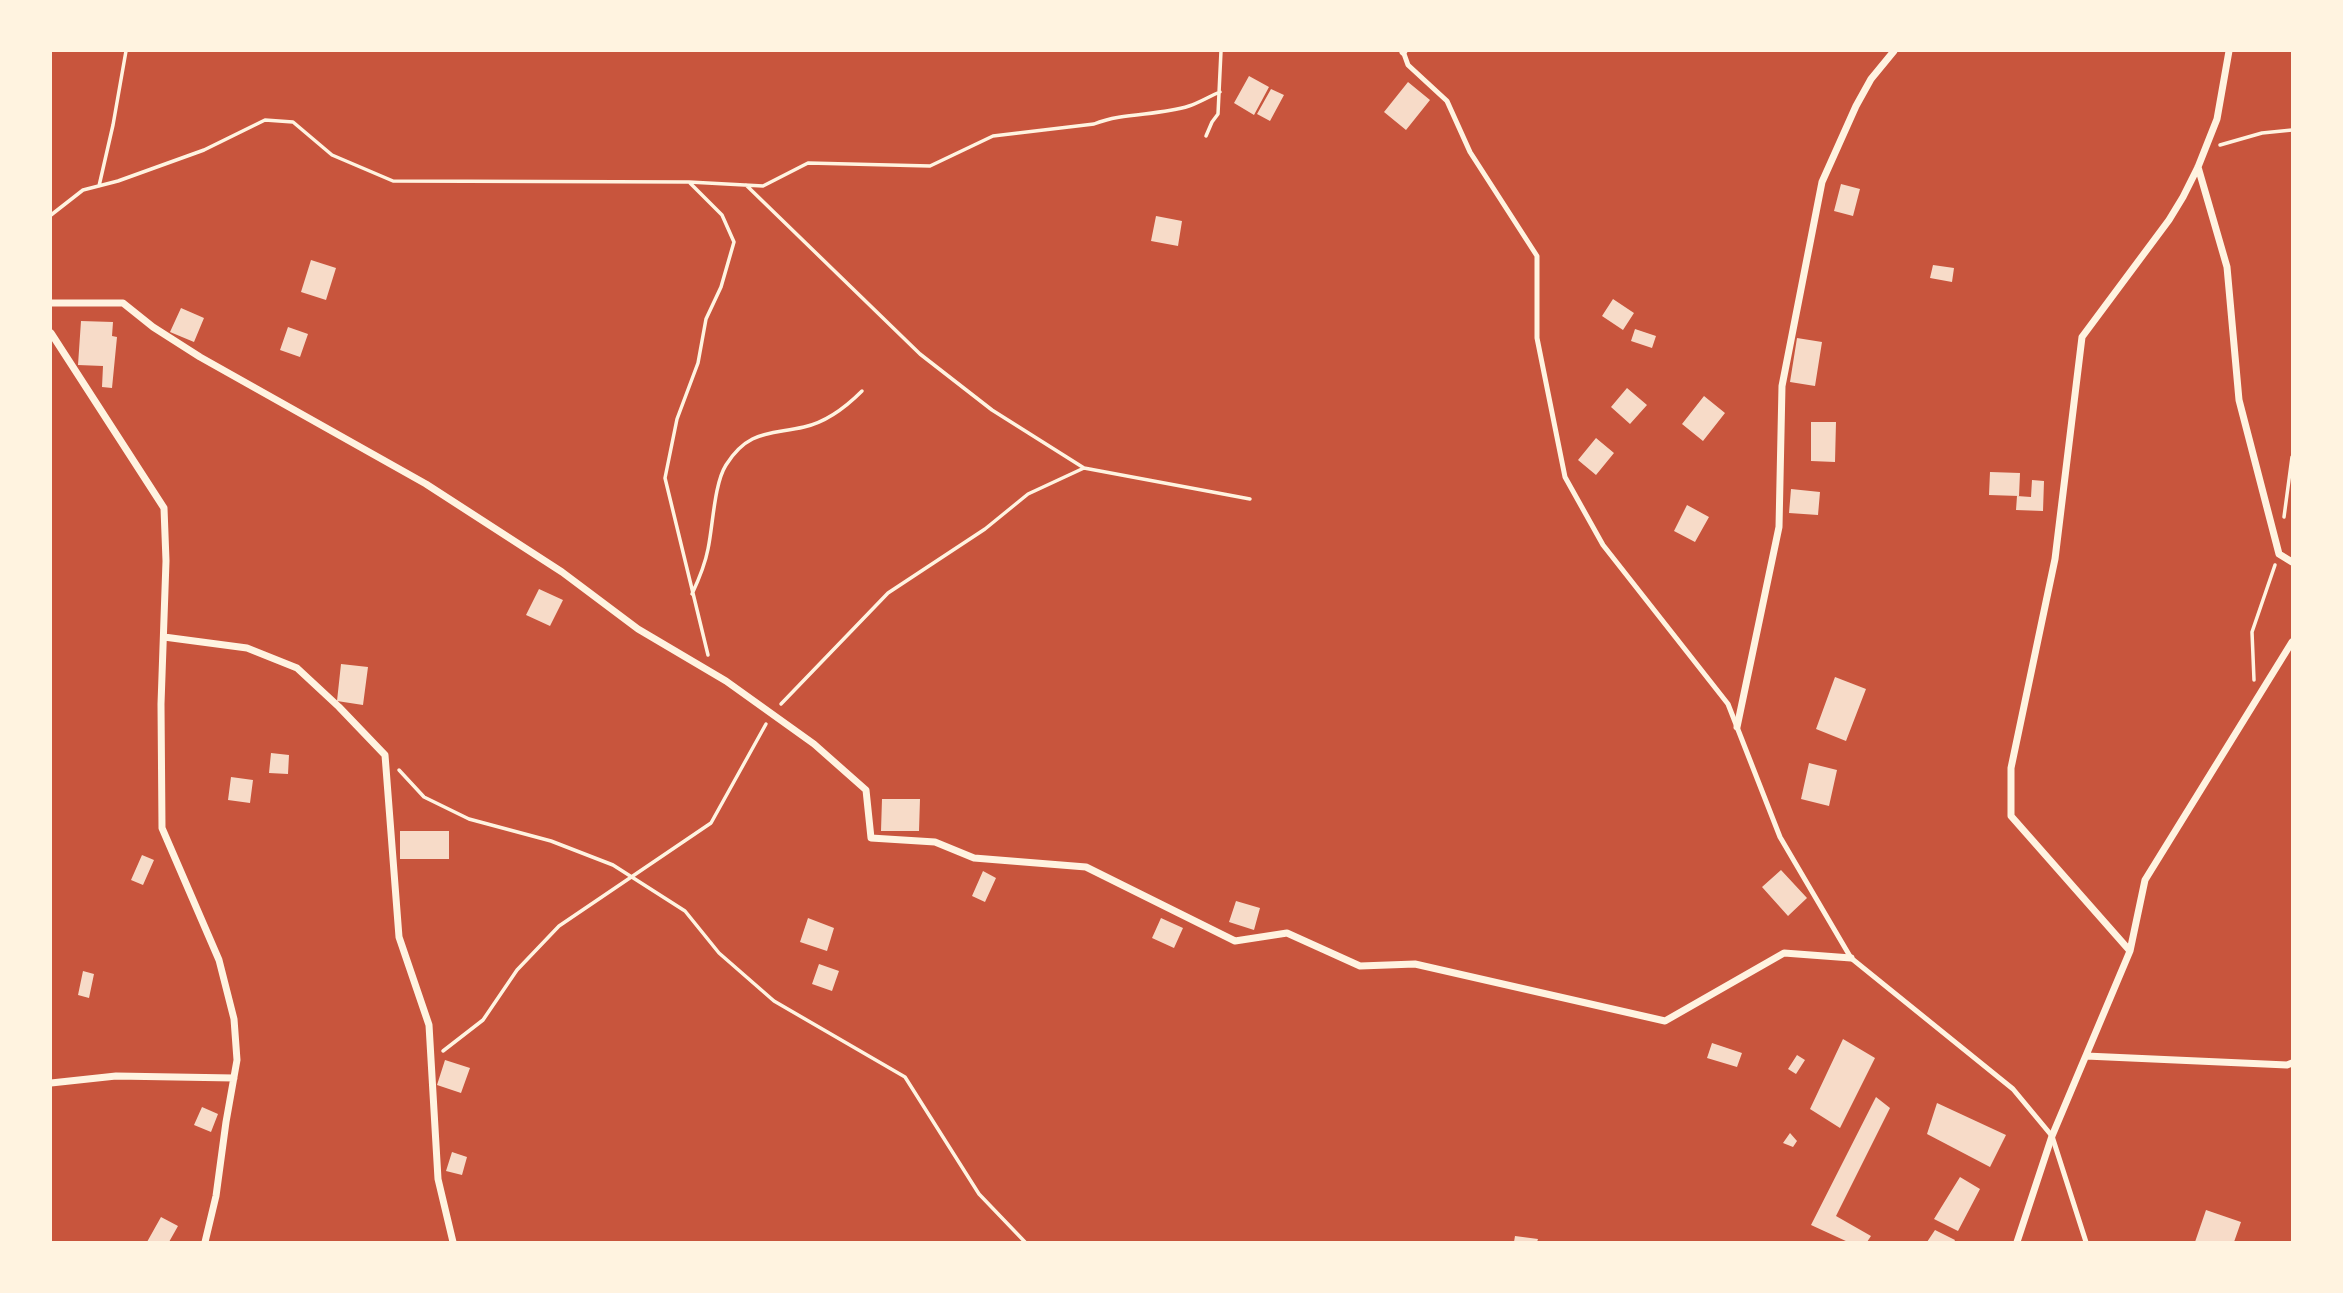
<!DOCTYPE html>
<html>
<head>
<meta charset="utf-8">
<style>
  body { margin:0 }
  #map { position:relative; width:2343px; height:1293px; overflow:hidden; background:#c8553d; font-family:"Fira Sans Condensed",sans-serif }
  canvas { display:block }
  .frame { position:absolute; inset:0; border:52px solid #fff3e0; pointer-events:none }
</style>
</head>
<body>
<div id="map">
<canvas width="2343" height="1293"></canvas>
<div class="frame"></div>
</div>
<script>
const ctx = document.querySelector('canvas').getContext('2d');
ctx.lineJoin = 'round';
function paint(path, color) { ctx.fillStyle = color; ctx.fill(path, 'evenodd'); }
function strokePath(path, color, width, dash) { ctx.strokeStyle = color; ctx.lineWidth = width; ctx.lineCap = dash ? 'butt' : 'round'; ctx.setLineDash(dash || []); ctx.stroke(path); }
const building = new Path2D(`
  M1249,76L1269,87L1254,115L1234,103Z
  M1408,82L1430,100L1406,130L1384,112Z
  M1271,89L1284,95L1270,121L1257,114Z
  M1841,184L1860,189L1853,216L1834,211Z
  M1156,216L1182,221L1178,246L1151,241Z
  M311,260L336,268L326,300L301,292Z
  M1933,265L1954,268L1952,282L1930,278Z
  M1613,299L1634,313L1623,330L1602,316Z
  M181,308L204,318L194,342L170,332Z
  M81,321L113,322L112,336L117,337L112,388L102,387L103,366L78,365Z
  M288,327L308,334L300,357L280,350Z
  M1635,329L1656,336L1652,348L1631,341Z
  M1797,338L1822,342L1815,386L1790,382Z
  M1627,388L1647,405L1630,424L1611,407Z
  M1704,396L1725,413L1703,441L1682,424Z
  M1811,422H1836L1835,462L1811,461Z
  M1596,438L1614,453L1596,475L1578,460Z
  M1990,472L2020,473L2019,496L1989,495Z
  M2032,480L2044,481L2043,511L2016,510L2017,496L2031,497Z
  M1791,489L1820,492L1818,515L1789,513Z
  M1687,505L1709,517L1695,542L1674,531Z
  M539,589L563,600L550,626L526,615Z
  M341,664L368,667L363,705L337,701Z
  M1835,677L1866,689L1846,741L1816,729Z
  M271,753L289,755L288,774L269,773Z
  M1809,763L1837,770L1829,806L1801,799Z
  M231,777L253,780L250,803L228,800Z
  M882,799H920L919,831H881Z
  M400,831H449V859H400Z
  M142,855L154,860L143,885L131,880Z
  M1781,870L1807,898L1788,916L1762,887Z
  M983,871L996,878L985,902L972,896Z
  M1236,901L1260,908L1254,930L1229,922Z
  M808,918L834,928L827,951L800,942Z
  M1161,918L1183,928L1174,948L1152,938Z
  M819,964L839,971L832,991L812,984Z
  M83,971L94,974L89,998L78,995Z
  M1843,1039L1875,1058L1840,1128L1810,1109Z
  M1712,1043L1742,1053L1737,1067L1707,1058Z
  M1797,1055L1805,1060L1796,1074L1788,1069Z
  M445,1060L470,1068L461,1093L437,1085Z
  M1876,1097L1890,1108L1836,1216L1871,1236L1867,1242H1848L1811,1225Z
  M1937,1103L2006,1135L1990,1167L1927,1134Z
  M202,1107L218,1114L211,1132L194,1125Z
  M1790,1133L1797,1141L1793,1147L1783,1143Z
  M452,1152L467,1157L462,1175L446,1171Z
  M1960,1177L1980,1189L1958,1231L1934,1219Z
  M2206,1210L2241,1222L2234,1242H2195Z
  M161,1217L178,1226L169,1242H147Z
  M1935,1230L1955,1240L1954,1242H1927Z
  M1515,1236L1538,1239L1537,1242H1514Z`);
const path = new Path2D(`
  M1206,136L1212,122L1218,114L1221,51
  M2220,145L2262,133L2292,130
  M690,183L722,215L734,242L721,287L706,319L698,363L677,419L665,478L708,655
  M746,185L920,354L992,410L1084,468
  M99,186L113,125L126,51
  M51,215L83,190L118,181L204,150L265,120L293,122L332,155L393,181L689,182L763,186L808,163L930,166L993,136L1094,124C1124,112 1158,116 1189,106C1199,103 1210,96 1220,92
  M2284,517L2292,457
  M692,594C699,579 705,565 708,549C713,526 714,484 726,465C748,430 769,435 804,427C827,422 846,407 862,391
  M2254,680L2252,632L2275,565
  M781,704L888,593L985,529L1028,494L1084,468L1250,499
  M399,770L424,797L469,819L551,841L613,865L685,911L719,953L774,1001L905,1077L979,1194L1025,1242
  M443,1051L483,1020L517,970L559,926L711,823L766,724`);
const service = new Path2D(`
  M1403,51L1408,65L1447,101L1470,152L1537,256V338L1565,477L1603,545L1728,704L1780,837L1851,958L2013,1089L2052,1136L2086,1242`);
const minor = new Path2D(`
  M1403,52L1404,51
  M2198,167L2227,267L2239,400L2279,554L2292,562
  M51,303H123L153,327L200,357L426,484L562,572L638,629L726,681L814,744L866,790L871,838L935,842L974,858L1086,867L1235,941L1287,933L1360,966L1415,964L1665,1021L1784,953L1851,958
  M51,333L164,508L166,561L161,704L162,828L219,960L234,1019L237,1060L226,1122L216,1196L205,1242
  M164,637L247,648L297,668L339,707L385,755L399,937L429,1025L438,1179L453,1242
  M1737,727L1779,527L1782,386L1822,182L1856,106L1871,79L1894,51
  M2130,951L2145,880L2292,642
  M2086,1056L2287,1065L2292,1063
  M51,1083L116,1076L234,1078
  M2017,1242L2052,1136L2130,951L2011,816V768L2055,559L2082,337L2169,220L2183,197L2198,167L2217,119L2229,51`);
paint(building, '#f7dbc8');
strokePath(path, '#fff3e0', 3.5);
strokePath(service, '#fff3e0', 5);
strokePath(minor, '#fff3e0', 7);
</script>
</body>
</html>
